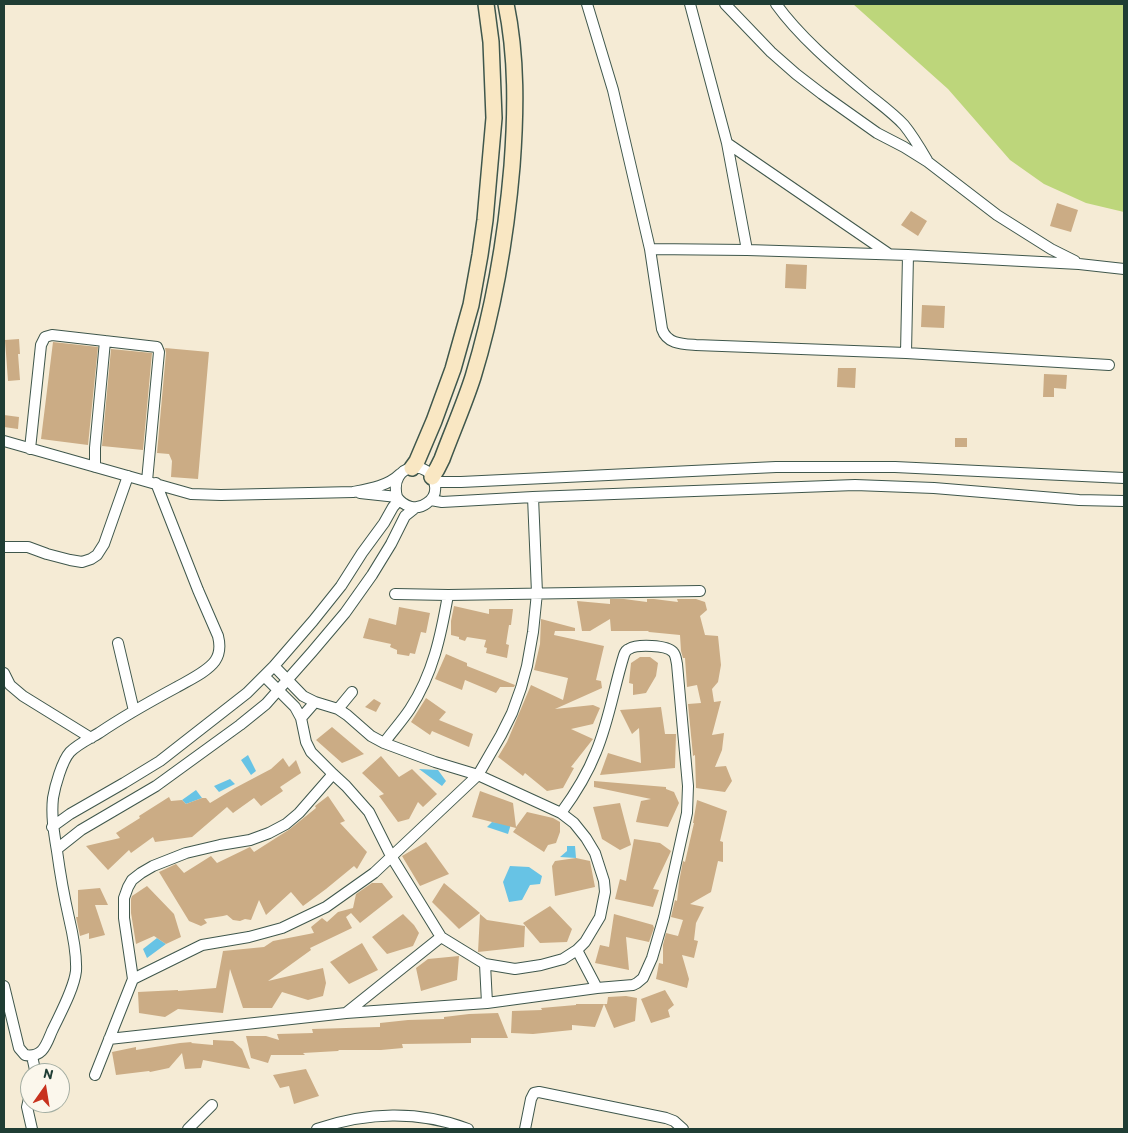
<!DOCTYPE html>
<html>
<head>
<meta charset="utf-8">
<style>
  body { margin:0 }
  #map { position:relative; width:1128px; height:1133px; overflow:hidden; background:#f5ebd5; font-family:Itim,sans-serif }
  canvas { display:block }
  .frame { position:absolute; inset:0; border:5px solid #1f3d34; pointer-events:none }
  .north { position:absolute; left:20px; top:1063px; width:50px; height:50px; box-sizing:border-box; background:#fbf7ec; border:1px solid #a3ada2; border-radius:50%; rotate:13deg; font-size:14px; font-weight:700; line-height:20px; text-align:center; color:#1f3d34 }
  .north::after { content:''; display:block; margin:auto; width:18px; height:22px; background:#c8321e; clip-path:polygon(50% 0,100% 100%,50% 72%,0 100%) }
</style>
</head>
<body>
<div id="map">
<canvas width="1128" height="1133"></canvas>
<div class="frame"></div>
<div class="north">N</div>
</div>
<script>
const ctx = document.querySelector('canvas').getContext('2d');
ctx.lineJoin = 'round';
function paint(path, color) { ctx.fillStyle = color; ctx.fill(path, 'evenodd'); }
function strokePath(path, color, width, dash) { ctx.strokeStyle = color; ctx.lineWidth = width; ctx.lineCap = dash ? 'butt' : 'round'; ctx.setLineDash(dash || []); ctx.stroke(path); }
const green = new Path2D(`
  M853,4H1124V212L1086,203L1044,184L1010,160L948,89Z`);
const water = new Path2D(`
  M248,755L256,771L251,775L241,760Z
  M419,769L438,770L446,781L442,786Z
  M230,779L235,784L219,792L214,786Z
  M196,790L202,798L186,804L182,800Z
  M492,822L511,824L508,834L487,827Z
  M567,846H575L576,858L560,857L567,851Z
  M510,866L529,867L542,876L540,884L530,885L522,900L509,902L503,882Z
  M157,938L166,944L147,958L143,949Z`);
const building = new Path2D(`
  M1057,203L1078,210L1071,232L1050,226Z
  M911,211L927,221L918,236L901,225Z
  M786,264L807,265L806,289L785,288Z
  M922,305L945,306L944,328L921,327Z
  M19,339L20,354H18L20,380L8,381L5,340Z
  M53,342L98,347L88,445L41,439Z
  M165,348L209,352L198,479L171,477L172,461L169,454L157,453L166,353Z
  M111,349L152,353L143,450L102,446Z
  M838,368H856L855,388L837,387Z
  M1044,374L1067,375L1066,389L1054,388V397H1043Z
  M4,415L19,417L18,429L4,427Z
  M955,438H967V447H955Z
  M610,599H624L647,602V599H654L678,602L677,599H696L705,602L707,610L700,616L705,635L718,636L721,665L718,682L712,689L714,702L721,701L712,735L724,733L722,750L715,767L726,766L732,781L725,792L696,788L695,755L693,756L688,704L701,703L697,685L687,687L685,658H683L681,651L680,635L649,632L648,631H611L610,619L590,631H582L577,601L610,604Z
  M454,606L489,614V609H513L511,625H509L506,644L509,645L507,658L486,653L487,648L484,647L486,640L467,637L465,641L459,639V637L451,635V621Z
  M399,607L430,613L426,633L421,632L415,654L410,653L409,656L397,654V650L390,647L391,644L363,638L369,618L396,625Z
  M541,619L575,628V631H555L554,635L604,646L596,680L601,681L602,688L555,709L593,705L600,708L593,724L571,729L593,739L571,767L574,768L563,788L547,791L525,773L523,776L498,757L507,742L531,685L563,700L568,678L534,670L540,644Z
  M446,654L467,663V666L515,685L514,687H500L496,693L465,680L462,690L435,679Z
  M640,657H650L658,663L656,676L646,693L633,695V684L629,683L631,663Z
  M426,698L446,712L439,720L473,734L469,747L432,731L430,735L411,722Z
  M374,699L381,703L376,712L365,707Z
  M661,707L665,734H676L675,768L600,775L608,753L641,763L639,728L632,734L620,710Z
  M332,727L364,754L342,763L316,740Z
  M381,756L399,777L412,769L437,794L423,807L418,802L409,819L398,822L379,796L384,794L362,773Z
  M283,758L289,767L296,760L301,773L280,787L283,791L261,806L254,798L233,813L227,807L192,837L155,842L153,837L131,853L129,850L108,870L86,846L120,838L116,833L140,818L139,816L169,797L171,801L182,800L186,804L202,798H206L210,803L235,788L271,769Z
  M594,781L666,787V789L674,792L679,803L668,827L636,822L641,801L651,799L594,787Z
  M480,791L513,803L516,827L527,812L553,818L560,822V832L556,843L548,845L544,852L513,832L516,828L472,817Z
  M328,796L345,821L340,823L367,852L357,869L354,866L326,889L303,906L291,892L266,915L259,900L251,920L245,919L240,921L233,920L227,915L223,916L204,919L207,923L201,926L189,921L159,872L176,864L184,873L211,856L217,863L250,847L254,852L290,829L316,808L315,806Z
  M697,800L727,811L720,841L723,842V862L718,861L711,892L690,904L704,907L696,923L694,940L698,941L694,958L682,955L689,979L687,988L656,979L659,963L663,964V945L666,933L678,936L683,920L671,917L675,900L677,901L679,882L683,861L685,862L694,823H693Z
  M620,803L631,845L620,850L602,839L593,807Z
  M634,839L660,843L671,851L653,889L659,890L653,907L615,899L620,879L626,881Z
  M426,842L449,874L420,886L402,856Z
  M576,858L590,861L595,887L555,896L552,866L555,861Z
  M372,883H382L393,897L360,923L351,913L346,917L352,928L310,948L311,950L268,981L323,968L326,983L323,996L308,1000L282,992L272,1008H243L230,969L223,1013L178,1009L165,1017L139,1013L138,992L178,990V991L216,988L223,951L264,947L273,941L314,933L311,927L322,918L327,922L338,912L353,908L356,894Z
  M444,883L480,913L459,929L432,902Z
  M147,886L174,914L181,937L166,944L154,936L136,944L131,913V899L132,896Z
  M100,888L108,905H95L105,935L89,939V933L80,936L76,917H78V890Z
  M550,906L572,929L567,942L540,943L523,923Z
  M403,914L414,925L419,933L413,946L387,954L372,937Z
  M480,914L487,920L525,926L524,947L478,952Z
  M614,914L653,925L654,928L649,942L626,937L629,970L595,963L600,945L609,947Z
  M362,943L378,970L349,984L330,962Z
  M459,956L457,980L421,991L416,968L428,959Z
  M665,990L674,1005L668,1010L670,1017L651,1023L641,999Z
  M626,996L637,998L635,1021L614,1028L604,1004H607L608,997Z
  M576,1004H604L595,1027L572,1025V1030L533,1034L511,1033L512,1011L542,1010L541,1008L576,1005Z
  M498,1013L508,1038H471V1043L402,1044L403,1048L381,1050H339L338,1051L303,1053L305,1055H271L268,1063L251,1058L246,1036H266L279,1040L277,1034L313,1033L312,1029L380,1027V1023L408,1020L444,1019V1017L469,1014Z
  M213,1040L233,1041L242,1049L250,1069L203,1060L201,1068L185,1069L182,1053L169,1068L150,1072L149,1071L116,1075L112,1052L136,1047V1050L180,1043L192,1042L191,1043L213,1045Z
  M306,1069L319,1096L294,1104L289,1086L280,1088L273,1075Z`);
const street = new Path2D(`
  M587,4L613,90L630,163L650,249L662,329C667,344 682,344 696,345L906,353L1109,365
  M690,4L727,143L747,250
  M725,4L771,52L796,74L822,94L877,133L904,147L928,162L997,215L1051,249L1075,261
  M776,4C799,36 833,65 863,90C876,101 892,112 904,125C913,136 920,148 927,160
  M727,143L889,254
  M650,249L747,250L908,255L1079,264L1124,269
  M906,353L908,255
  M4,441L191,494L221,495L353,492C369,489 388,486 400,474
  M30,449L41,345L45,337L52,335L157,347L159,352L147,481
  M95,467V448L105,341
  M434,480L440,482H461L776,467H895L1124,478
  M360,493L397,497C404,507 417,511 427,503C433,499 436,493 435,486C432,458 388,462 397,497
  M431,500L442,502L533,497L855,485L934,488L1079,500L1124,501
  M4,547H28L47,554L70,560L82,562L91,559L97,555L104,544L128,476
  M395,594L448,595L700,591
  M118,643L134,711
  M4,673L10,685L23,696L91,738
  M264,676L295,707L301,718L306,742L311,752L333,774L346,786L369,812L391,856L441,937L485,964L515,969L541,965L563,959L577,950L585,942L600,917L605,892L604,881L595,853L586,838L574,823L561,813L478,775L435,762L384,743L371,736L347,715L338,709L315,702L303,696L274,666
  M338,709L352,692
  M301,718L315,702
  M384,743C392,732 402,721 410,709C433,674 441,635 448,595
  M52,827L70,814L124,783L160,761L247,693L274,666L313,621L341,586L362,553L384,523L393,507L399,500
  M57,849L81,830L156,786L240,725L266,704L312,652L345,613L372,575L391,544L405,516L415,508
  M577,950L597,988
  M485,964L487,1003
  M133,979L202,945L249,937L282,928L326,907L374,873L478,775L501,735L512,713L521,688L527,666L533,632L537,593L533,497
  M4,986L19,1048L25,1055C43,1058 46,1045 52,1031C60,1014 74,989 76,971C77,953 73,935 69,918C64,896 60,873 57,851C54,833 51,816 53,798C55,786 62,761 70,752C78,744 89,739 99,733C124,716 151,701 177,687C189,680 207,672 215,661C220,654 220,644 218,636L198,590L156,483
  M346,1013L441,937
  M109,1039L346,1013L487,1003L597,988L633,985L637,983L643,978L652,958L664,917L687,813L688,786L677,664C676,660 676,655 673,652C667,645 637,644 629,649C626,650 625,652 624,655C614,687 609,721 596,752C587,775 575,794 561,813
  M32,1056L35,1070L34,1073
  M95,1075L133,979L124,918V898L128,887L132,880L141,873L153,866L186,853L220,845L250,840L269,833L286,824L299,813L333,774
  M30,1094L27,1107L32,1129
  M188,1129L212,1105
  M317,1129C366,1112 419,1110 468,1129
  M525,1129L531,1099L534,1093L539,1092L666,1118L674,1121L683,1129`);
const secondary = new Path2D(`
  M412,468L417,461L434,421L453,369L471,305L480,255L485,220L494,118L491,42L486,4
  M432,477L437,469L442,459C452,432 464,405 473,377C494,308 506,237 512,166C516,112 517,57 506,4`);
paint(green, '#bdd67b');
paint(water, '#67c3e5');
paint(building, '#cbac85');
strokePath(street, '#3f574c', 12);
strokePath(secondary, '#3f574c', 18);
strokePath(street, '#fff', 10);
strokePath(secondary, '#f9e7c3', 15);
</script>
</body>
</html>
